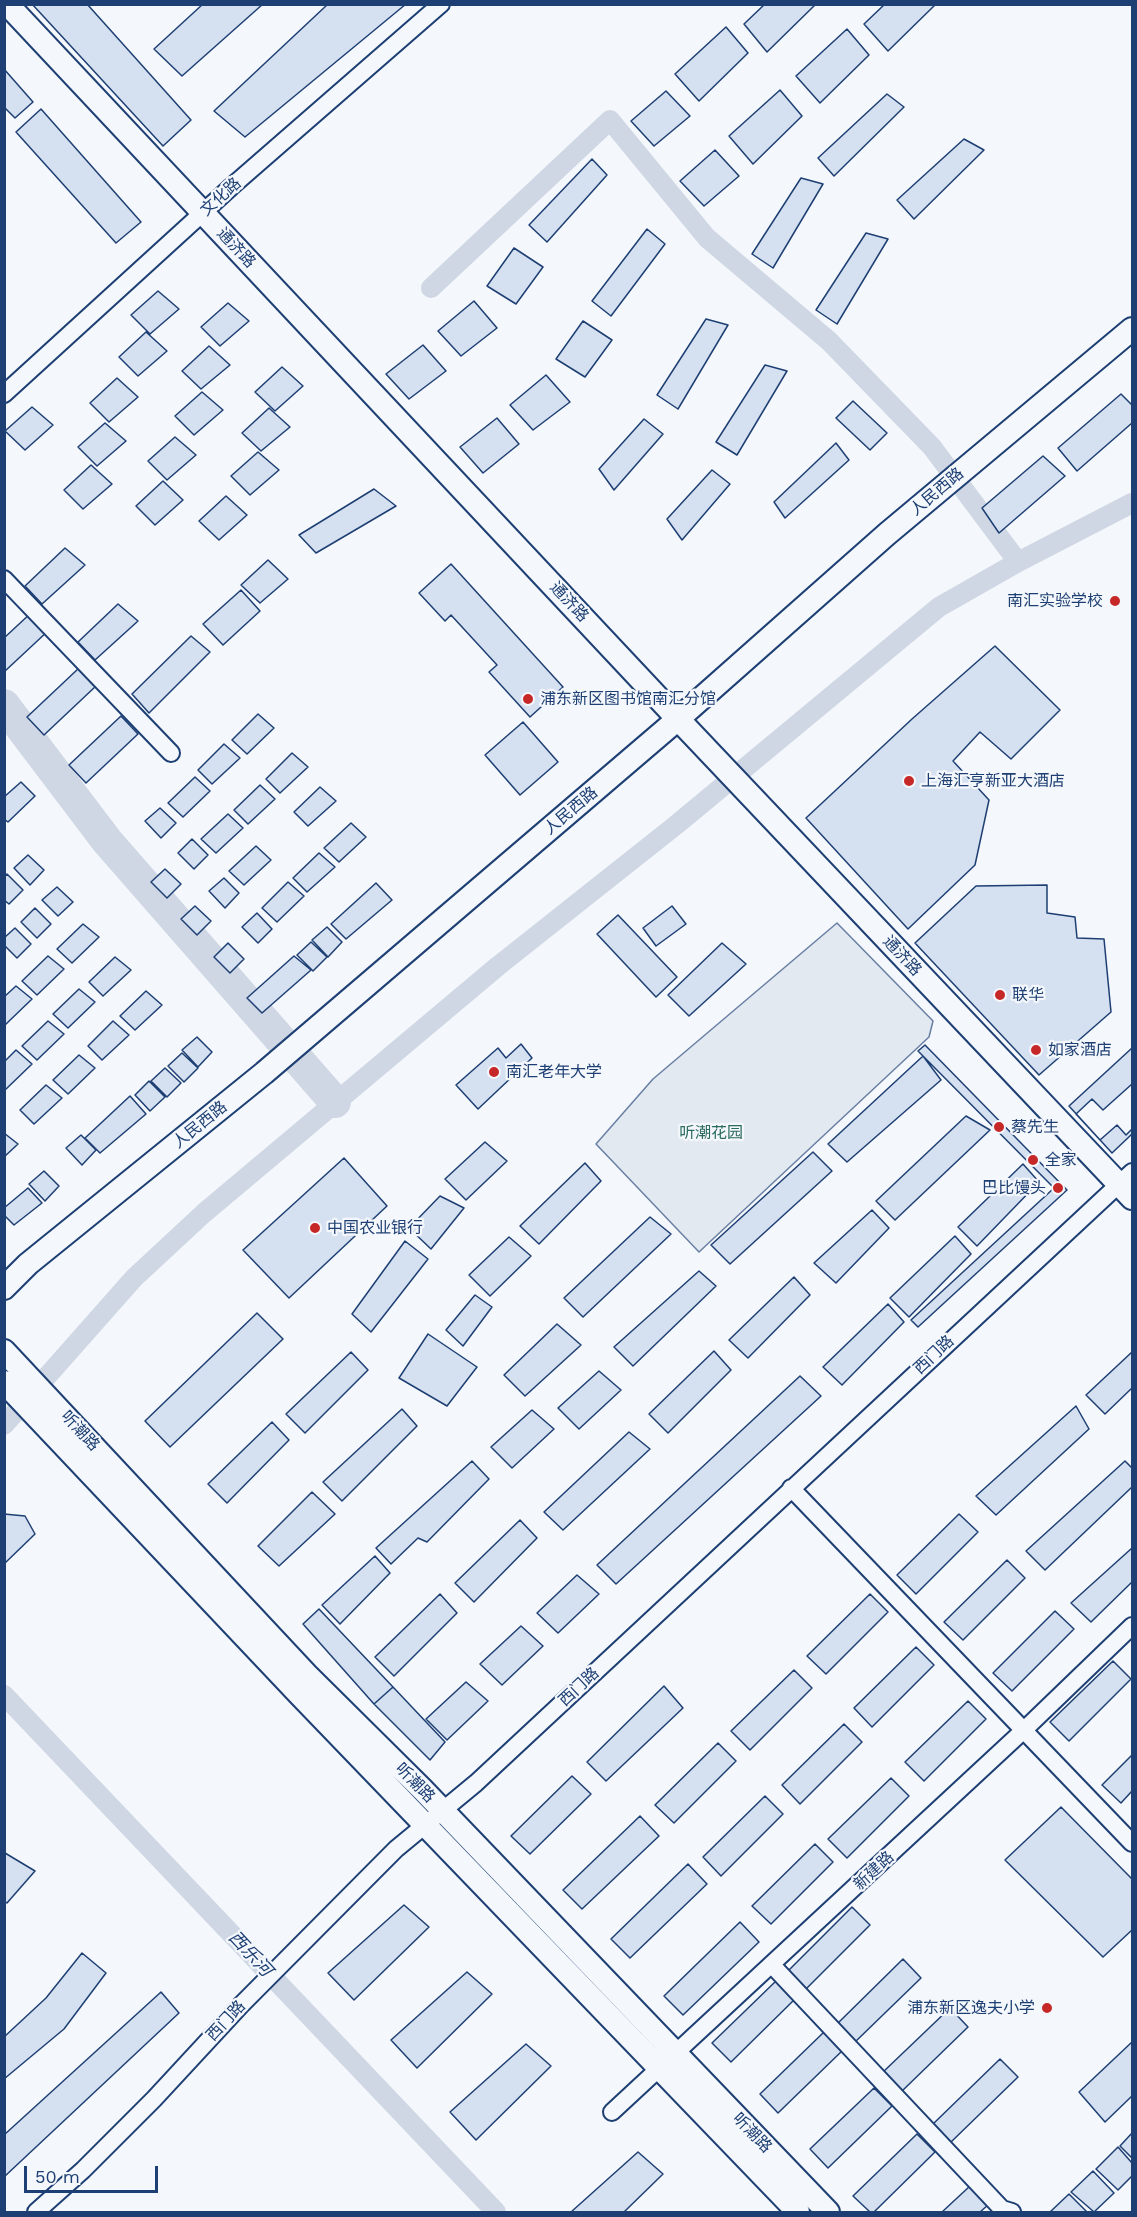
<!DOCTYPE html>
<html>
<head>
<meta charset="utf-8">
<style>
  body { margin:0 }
  #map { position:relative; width:1137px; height:2217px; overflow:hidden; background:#f4f7fb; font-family:"Work Sans",sans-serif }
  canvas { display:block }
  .frame { position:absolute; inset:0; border:6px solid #1d3f73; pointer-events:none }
  .scale { position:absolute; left:24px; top:2166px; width:134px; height:27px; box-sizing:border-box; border:3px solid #1d3f73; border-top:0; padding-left:8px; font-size:18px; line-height:21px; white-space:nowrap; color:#1d3f73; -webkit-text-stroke:4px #f4f7fb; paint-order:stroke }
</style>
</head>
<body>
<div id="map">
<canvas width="1137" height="2217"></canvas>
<div class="frame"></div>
<div class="scale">50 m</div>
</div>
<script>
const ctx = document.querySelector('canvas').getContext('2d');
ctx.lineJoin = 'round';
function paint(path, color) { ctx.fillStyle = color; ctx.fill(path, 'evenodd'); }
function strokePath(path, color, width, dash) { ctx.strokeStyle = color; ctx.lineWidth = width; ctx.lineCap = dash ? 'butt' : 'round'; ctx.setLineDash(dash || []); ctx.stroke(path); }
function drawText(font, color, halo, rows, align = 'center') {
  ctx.font = font + ' "Work Sans","Noto Sans SC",sans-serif'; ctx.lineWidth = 4.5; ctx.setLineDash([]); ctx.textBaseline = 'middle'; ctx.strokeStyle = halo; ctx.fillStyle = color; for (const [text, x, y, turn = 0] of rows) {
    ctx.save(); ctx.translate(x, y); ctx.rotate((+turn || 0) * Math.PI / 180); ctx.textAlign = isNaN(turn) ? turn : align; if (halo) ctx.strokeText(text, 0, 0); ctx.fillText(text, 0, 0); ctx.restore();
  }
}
const green = new Path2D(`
  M837,923L933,1021L929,1037L699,1252L596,1144L653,1079Z`);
const canal = new Path2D(`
  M431,288L610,120L707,238L829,341L932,447L1018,562
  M4,1425L134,1278L204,1213L498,966L676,825L939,607L1018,562L1132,503
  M4,1695L496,2212`);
const river = new Path2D(`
  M4,705L107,841L335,1102`);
const building = new Path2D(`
  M32,4H87L191,120L163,146Z
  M203,4H263L182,76L154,49Z
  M328,4H406L245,137L214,111Z
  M765,4H816L767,52L744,24Z
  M885,4H936L888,51L864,24Z
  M726,27L748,53L699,101L675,74Z
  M847,29L869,55L820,103L796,76Z
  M4,69L33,102L15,118L4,107Z
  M780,90L802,116L753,164L729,136Z
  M666,91L690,116L654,146L631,121Z
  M887,94L904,107L834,176L818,158Z
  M41,109L141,222L116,243L16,132Z
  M964,139L984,150L914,219L897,200Z
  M715,150L739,176L704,206L680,181Z
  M592,159L607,175L547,242L529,225Z
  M801,178L823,184L773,268L752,254Z
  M647,229L665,244L611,316L592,301Z
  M866,233L888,239L837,324L816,310Z
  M514,248L543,267L516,304L487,286Z
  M158,291L179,309L150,334L131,315Z
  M474,301L497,328L461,356L438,331Z
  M228,303L249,321L220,346L201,327Z
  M706,319L728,325L678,409L657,395Z
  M583,321L612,340L585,377L556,359Z
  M146,332L167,351L138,376L119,357Z
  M423,345L446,371L409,399L386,374Z
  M209,346L230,365L201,389L182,371Z
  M765,365L787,371L737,455L716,442Z
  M282,367L303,386L275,411L255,392Z
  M546,375L570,402L533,430L510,405Z
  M117,378L138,397L109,422L90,403Z
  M202,392L223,410L194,435L175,416Z
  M1121,394L1132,405V423L1077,471L1058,448Z
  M853,401L887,433L870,450L836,418Z
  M32,407L53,425L25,450L5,431Z
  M269,408L290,427L261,451L242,433Z
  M497,418L519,444L483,473L460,447Z
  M644,419L663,434L614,490L599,469Z
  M105,423L126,441L97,466L78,447Z
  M175,437L196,455L167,480L148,461Z
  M836,443L849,460L785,518L774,502Z
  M258,452L279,470L250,495L231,476Z
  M1043,456L1065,476L999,533L982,508Z
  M91,465L112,484L83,509L64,490Z
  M712,470L730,484L682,540L667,519Z
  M163,481L183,500L155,525L136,506Z
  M374,489L396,506L316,553L299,535Z
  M226,496L247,515L219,540L199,521Z
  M65,548L85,565L42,604L25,586Z
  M268,560L288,579L260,603L241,585Z
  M451,564L563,687L530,717L489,672L497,665L451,615L445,621L419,593Z
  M241,590L260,611L223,645L203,624Z
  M118,604L138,621L95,660L78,642Z
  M32,612L49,630L4,672V638Z
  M191,636L210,652L149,713L132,694Z
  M995,646L1060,710L1011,759L980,732L953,761L989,800L975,865L908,929L806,818L912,719Z
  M79,668L96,686L44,735L27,717Z
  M258,714L274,728L247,754L232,740Z
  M121,716L138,734L86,783L69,765Z
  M523,722L558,762L520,795L485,755Z
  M224,744L240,758L212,784L198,770Z
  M292,753L308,767L280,793L266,779Z
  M195,777L210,791L183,817L168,803Z
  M21,782L35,796L8,822L4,819V797Z
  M260,785L275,799L248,824L234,810Z
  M320,787L336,801L308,826L294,812Z
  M160,808L176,823L161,838L145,821Z
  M228,814L243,828L216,853L201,839Z
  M351,823L366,837L339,862L324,848Z
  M192,839L208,855L194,869L178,853Z
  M256,846L271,860L244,885L229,871Z
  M319,853L335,867L307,892L293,878Z
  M28,855L44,870L30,885L14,868Z
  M165,869L181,884L167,898L151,882Z
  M7,874L23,890L9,904L4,900V877Z
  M224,878L239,893L225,908L209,891Z
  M288,882L304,896L277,922L262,908Z
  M376,883L392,900L346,939L331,924Z
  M1047,885V913L1075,917L1077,938L1104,939L1111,1012L1039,1075L915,943L976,886Z
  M57,887L73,902L58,916L42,900Z
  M195,906L211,921L197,935L181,919Z
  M672,906L686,924L656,946L643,928Z
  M35,908L51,924L37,938L21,922Z
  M257,913L272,929L258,943L242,927Z
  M618,915L677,977L656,997L597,934Z
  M83,924L99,937L72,963L57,949Z
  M327,927L342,942L328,957L312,940Z
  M15,928L31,944L17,958L4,945V938Z
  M311,942L327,957L313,971L297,955Z
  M228,943L244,959L230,973L214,957Z
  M722,943L746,964L689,1016L668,995Z
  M48,956L64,969L37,995L22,981Z
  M294,956L311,970L262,1013L247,998Z
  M115,957L131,970L103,996L89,982Z
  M16,986L32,999L5,1025L4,997Z
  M79,989L95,1002L68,1028L53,1014Z
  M146,991L162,1005L135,1030L120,1016Z
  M48,1021L64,1034L37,1060L22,1046Z
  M113,1021L129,1035L102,1060L88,1046Z
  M197,1037L212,1052L198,1067L182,1050Z
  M521,1044L532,1058L478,1109L456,1085L498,1048L506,1058Z
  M925,1045L1067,1190L918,1327L911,1320L1054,1188L918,1051Z
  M1132,1048V1134L1112,1153L1069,1106Z
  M16,1050L32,1064L5,1090L4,1062Z
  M182,1053L198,1068L184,1082L168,1066Z
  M79,1055L95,1068L68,1094L53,1080Z
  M923,1056L941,1080L847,1162L828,1144Z
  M165,1068L181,1083L167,1097L151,1081Z
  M149,1081L165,1097L150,1111L135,1095Z
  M1132,1084V1129L1126,1135L1117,1125L1100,1140L1076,1114L1092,1099L1103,1110Z
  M46,1085L62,1098L34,1124L20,1110Z
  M130,1096L146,1114L100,1153L85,1138Z
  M966,1116L990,1130L895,1220L876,1201Z
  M4,1133L18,1144L4,1157Z
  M81,1135L96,1150L82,1165L66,1148Z
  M485,1142L507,1161L466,1200L445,1179Z
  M813,1152L832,1171L730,1264L711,1245Z
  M344,1158L387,1206L289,1298L243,1250Z
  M585,1163L601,1181L539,1244L520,1226Z
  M1023,1164L1039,1182L977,1246L958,1227Z
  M44,1171L59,1186L45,1201L29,1184Z
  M28,1188L42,1203L14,1225L4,1215V1208Z
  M440,1196L464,1208L431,1249L409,1228Z
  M872,1210L889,1228L836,1283L814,1263Z
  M650,1217L671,1234L583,1317L564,1298Z
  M955,1236L971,1254L909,1317L890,1298Z
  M509,1237L531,1256L490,1296L469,1275Z
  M405,1241L428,1259L371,1332L352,1314Z
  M699,1271L716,1286L633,1366L614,1347Z
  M794,1277L810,1295L748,1358L729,1340Z
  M475,1295L492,1307L463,1346L446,1330Z
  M888,1304L904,1322L842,1385L823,1367Z
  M257,1313L283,1339L170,1447L145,1421Z
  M557,1324L581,1345L525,1396L504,1375Z
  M428,1334L477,1367L447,1406L399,1378Z
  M714,1351L731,1370L668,1433L649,1414Z
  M351,1352L368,1370L305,1433L286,1414Z
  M1132,1352V1388L1105,1414L1086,1395Z
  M599,1371L621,1390L579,1429L558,1408Z
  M800,1376L821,1396L616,1584L597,1565Z
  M1076,1406L1089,1429L996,1515L976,1496Z
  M402,1409L417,1426L342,1501L323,1482Z
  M532,1410L554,1429L512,1468L491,1447Z
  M272,1422L289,1440L227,1503L208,1484Z
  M629,1432L650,1449L563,1530L544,1512Z
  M472,1461L489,1479L427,1542L418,1538L391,1564L376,1548Z
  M1125,1461L1132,1468V1487L1045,1570L1026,1551Z
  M312,1492L335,1514L279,1566L258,1546Z
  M4,1514L25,1516L35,1534L4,1564Z
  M959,1514L978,1532L916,1594L897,1575Z
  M520,1520L537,1538L474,1602L455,1583Z
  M1132,1548V1582L1091,1622L1071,1603Z
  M375,1556L390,1573L340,1624L322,1605Z
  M1007,1560L1025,1578L963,1640L944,1622Z
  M577,1575L599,1594L558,1633L537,1613Z
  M440,1594L457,1613L394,1676L375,1657Z
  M870,1594L888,1612L826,1674L807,1656Z
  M319,1609L393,1687L374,1704L303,1624Z
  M1055,1611L1074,1629L1012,1691L993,1673Z
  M521,1626L543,1646L502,1685L480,1664Z
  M916,1647L934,1665L872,1727L854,1708Z
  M1113,1661L1131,1679L1069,1741L1050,1722Z
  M794,1670L812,1688L750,1750L731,1731Z
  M466,1682L488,1701L447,1740L426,1719Z
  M664,1686L683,1708L606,1781L587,1762Z
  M393,1687L445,1742L430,1760L374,1704Z
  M968,1701L986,1719L924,1781L905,1762Z
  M844,1724L862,1742L800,1804L782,1785Z
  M718,1743L736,1761L674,1823L655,1805Z
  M1132,1755V1791L1121,1803L1102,1785Z
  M572,1776L591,1794L530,1854L511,1836Z
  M891,1778L909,1796L847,1858L828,1839Z
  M765,1796L783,1814L721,1876L703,1857Z
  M1061,1807L1132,1879V1930L1103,1957L1005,1860Z
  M640,1816L659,1836L582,1909L563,1890Z
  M815,1844L833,1862L771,1924L752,1906Z
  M5,1853L35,1871L7,1903L4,1901Z
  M688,1864L707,1884L630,1958L611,1939Z
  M404,1905L429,1927L354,2000L328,1973Z
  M852,1907L870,1925L804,1991L786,1973Z
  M740,1922L759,1942L683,2015L664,1996Z
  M82,1953L106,1973L64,2029L4,2079V2037L46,1998Z
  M903,1959L921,1978L854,2043L836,2025Z
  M467,1972L492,1994L417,2068L391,2040Z
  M776,1981L794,2000L731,2062L712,2043Z
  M161,1992L179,2013L4,2177V2135Z
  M950,2008L968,2027L901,2092L882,2073Z
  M824,2032L842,2051L778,2113L760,2094Z
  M1132,2042V2096L1105,2122L1079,2092Z
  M526,2044L551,2066L476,2140L450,2112Z
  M1000,2059L1018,2077L951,2142L933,2124Z
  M874,2088L892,2106L828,2168L810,2149Z
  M1132,2133V2158L1120,2146Z
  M917,2134L935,2152L874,2212H870L853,2196Z
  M1118,2147L1132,2163V2176L1118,2190L1096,2169Z
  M638,2152L663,2174L624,2212H571Z
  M1093,2171L1114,2193L1094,2212L1071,2192Z
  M970,2186L988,2205L980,2212H942Z
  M1069,2194L1087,2212H1050Z`);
const street = new Path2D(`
  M4,394L231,187L441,4
  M4,579L171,753
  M791,1488L1132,1843
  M772,1965L1002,2209L1012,2212
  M612,2112L1025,1729L1132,1626
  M36,2212L83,2170L154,2099L241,2005L396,1849L476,1783L1132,1172`);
const secondary = new Path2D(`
  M7,4L678,719L1132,1198
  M4,1288L28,1264L264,1073L678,719L887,534L1132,329
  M4,1351L306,1674L423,1790L828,2212
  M4,1382L300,1695L798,2212`);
const markers = [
  [1115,601,6,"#c62828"],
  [528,699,6,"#c62828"],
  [909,781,6,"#c62828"],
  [1000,995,6,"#c62828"],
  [1036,1050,6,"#c62828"],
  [494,1072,6,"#c62828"],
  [999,1127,6,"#c62828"],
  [1033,1160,6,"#c62828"],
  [1058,1188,6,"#c62828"],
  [315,1228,6,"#c62828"],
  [1047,2008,6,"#c62828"]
];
const streetNames = [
  ["文化路",221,197,-42],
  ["通济路",236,248,47],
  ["人民西路",937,492,-40],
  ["通济路",569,602,47],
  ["人民西路",571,811,-40],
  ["通济路",902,956,47],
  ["人民西路",200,1125,-39],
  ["西门路",934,1355,-43],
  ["听潮路",80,1431,47],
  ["西门路",579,1687,-43],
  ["听潮路",415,1783,45],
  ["新建路",874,1871,-43],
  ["西门路",226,2021,-47],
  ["听潮路",752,2133,46]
];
const poiNames = [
  ["南汇实验学校",1103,601,"right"],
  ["浦东新区图书馆南汇分馆",540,699],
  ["上海汇亨新亚大酒店",921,781],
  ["联华",1012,995],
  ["如家酒店",1048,1050],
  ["南汇老年大学",506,1072],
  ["蔡先生",1011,1127],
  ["全家",1045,1160],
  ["巴比馒头",1046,1188,"right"],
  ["中国农业银行",327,1228],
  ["浦东新区逸夫小学",1035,2008,"right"]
];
const parkNames = [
  ["听潮花园",711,1133]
];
const waterNames = [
  ["西乐河",250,1954,47]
];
paint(green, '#e3e9f0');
strokePath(green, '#687fa3', 1.5);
strokePath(canal, '#cfd7e4', 20);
strokePath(river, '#cfd7e4', 32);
paint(building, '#d5e0f0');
strokePath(building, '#1d3f73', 1.5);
strokePath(street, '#1d3f73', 20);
strokePath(secondary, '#1d3f73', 26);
strokePath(street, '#f4f7fb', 16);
strokePath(secondary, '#f4f7fb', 22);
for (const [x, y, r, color] of markers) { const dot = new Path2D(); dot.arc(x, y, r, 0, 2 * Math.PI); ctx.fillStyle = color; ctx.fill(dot); strokePath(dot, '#f4f7fb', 2); }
drawText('16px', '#1d3f73', '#f4f7fb', streetNames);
drawText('16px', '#1d3f73', '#f4f7fb', poiNames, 'left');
drawText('16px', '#2c6c60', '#f4f7fb', parkNames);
drawText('italic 18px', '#1d3f73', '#f4f7fb', waterNames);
</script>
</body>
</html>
